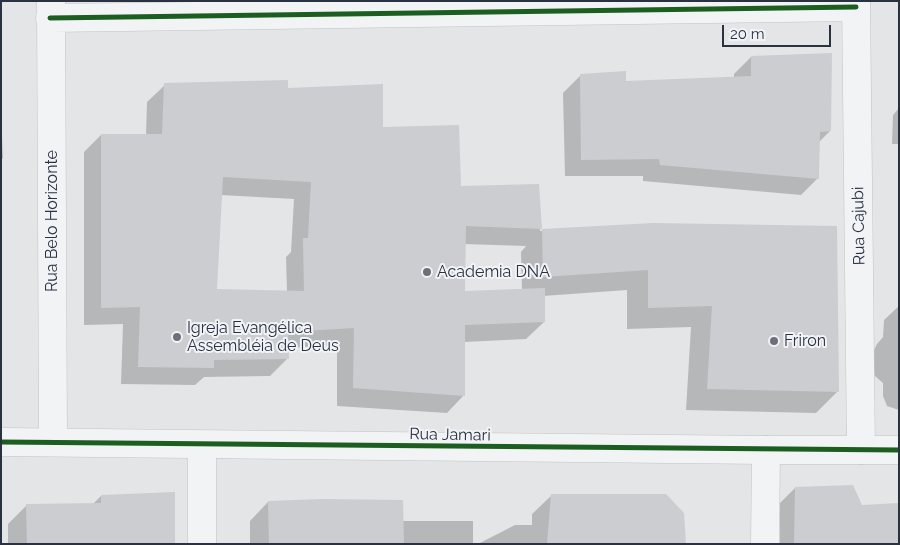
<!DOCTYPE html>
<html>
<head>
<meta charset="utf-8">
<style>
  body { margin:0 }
  #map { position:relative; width:900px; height:545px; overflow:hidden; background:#e3e5e7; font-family:Raleway,sans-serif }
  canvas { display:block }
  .frame { position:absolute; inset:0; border:2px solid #2a3141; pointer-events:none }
  .scale { position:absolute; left:722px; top:25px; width:109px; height:22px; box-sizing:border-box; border:2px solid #2a3141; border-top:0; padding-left:6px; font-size:15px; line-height:18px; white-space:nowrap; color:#2a3141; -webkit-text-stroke:4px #f1f3f7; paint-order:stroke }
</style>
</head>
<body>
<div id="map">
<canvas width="900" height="545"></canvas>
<div class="frame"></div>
<div class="scale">20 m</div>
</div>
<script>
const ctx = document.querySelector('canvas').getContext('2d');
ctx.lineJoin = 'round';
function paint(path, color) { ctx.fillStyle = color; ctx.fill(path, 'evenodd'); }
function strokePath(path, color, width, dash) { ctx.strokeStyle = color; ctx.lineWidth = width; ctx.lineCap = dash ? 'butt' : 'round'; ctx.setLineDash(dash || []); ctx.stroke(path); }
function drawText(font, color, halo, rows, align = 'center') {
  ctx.font = font + ' Raleway,sans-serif'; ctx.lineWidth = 4; ctx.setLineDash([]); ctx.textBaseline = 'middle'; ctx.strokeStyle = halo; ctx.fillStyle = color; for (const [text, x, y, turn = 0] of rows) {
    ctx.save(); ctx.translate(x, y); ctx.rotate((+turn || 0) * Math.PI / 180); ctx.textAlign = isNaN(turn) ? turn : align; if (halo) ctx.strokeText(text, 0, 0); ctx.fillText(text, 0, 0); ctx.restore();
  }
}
const shadow = new Path2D(`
  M210,1H404L210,8Z
  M751,57L830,131L818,143V178L801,195L643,181V176H565L563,93L580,76L625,82L734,78V74Z
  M165,85L286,89L382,128L459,187L538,186L540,231L653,224L838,391L816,413L686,410L691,327L627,329V290L543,296L544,322L526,339L464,342V395L447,413L337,406V345L287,348V359L270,376L204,377L195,385L121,384L123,324L84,325V152L101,135H146L147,102ZM221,195L294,199L291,252L286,257L287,292L216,290ZM464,244L526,246L521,252L522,290L464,292Z
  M899,108V144H892L893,115Z
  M1,115L3,158L1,160Z
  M899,306V410L887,406L883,396V383L875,376L869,361L877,344L883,337L884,320Z
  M795,488L861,506L899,544H780V503Z
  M101,496L173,544H8V524L27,505L93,504Z
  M551,496L685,544H478L515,525H532V514Z
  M268,502L402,521H473V544H250V521Z`);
const building = new Path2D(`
  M832,53L831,131L820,132L819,179L660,165L659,159L581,160L580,74L626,71V81L751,76V56Z
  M288,80V88L383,84V127L459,125L461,186L539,184L542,229L466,226L465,291L545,288V322L465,325V396L353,388L354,328L288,332L289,359L214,360V368L138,367L140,307L101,308V134H162L164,83ZM223,177L311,182L308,238H303L304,291L217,289Z
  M653,223L837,226L839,392L707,389L712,306L648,308V270L543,277L542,229Z
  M853,485L862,505L899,503V544H794L795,487Z
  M175,492V544H27L26,504L101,503V495Z
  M551,494H666L684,513L686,544H547Z
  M322,499L403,500L404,544H269L268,501Z`);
const minor = new Path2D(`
  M51,1L53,441
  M856,1L861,450
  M50,18L856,7
  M1,442L766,450
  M202,445V544`);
const tertiary = new Path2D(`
  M765,544L766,450H899`);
const cycleway = new Path2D(`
  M50,18L856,7
  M1,442L899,450`);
const markers = [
  [427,272,5,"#6b707b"],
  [177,337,5,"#6b707b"],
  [774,341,5,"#6b707b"]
];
const streetNames = [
  ["Rua Belo Horizonte",52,221,-90],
  ["Rua Cajubi",859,226,-91],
  ["Rua Jamari",450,435,1]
];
const poiNames = [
  ["Academia DNA",437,272],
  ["Igreja Evangélica",187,328],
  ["Assembléia de Deus",187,346],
  ["Friron",784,341]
];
paint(shadow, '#0003');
paint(building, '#cbcdd0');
strokePath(minor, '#c1c3c5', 29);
strokePath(tertiary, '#c1c3c5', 29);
strokePath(minor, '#f2f3f5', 28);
strokePath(tertiary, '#f2f3f5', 28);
strokePath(cycleway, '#1b5e20', 5);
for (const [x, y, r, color] of markers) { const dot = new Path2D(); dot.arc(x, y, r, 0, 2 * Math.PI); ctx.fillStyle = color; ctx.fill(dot); strokePath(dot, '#f1f3f7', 2); }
drawText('16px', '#2a3141', '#f1f3f7', streetNames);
drawText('16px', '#2a3141', '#f1f3f7', poiNames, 'left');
</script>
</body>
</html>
